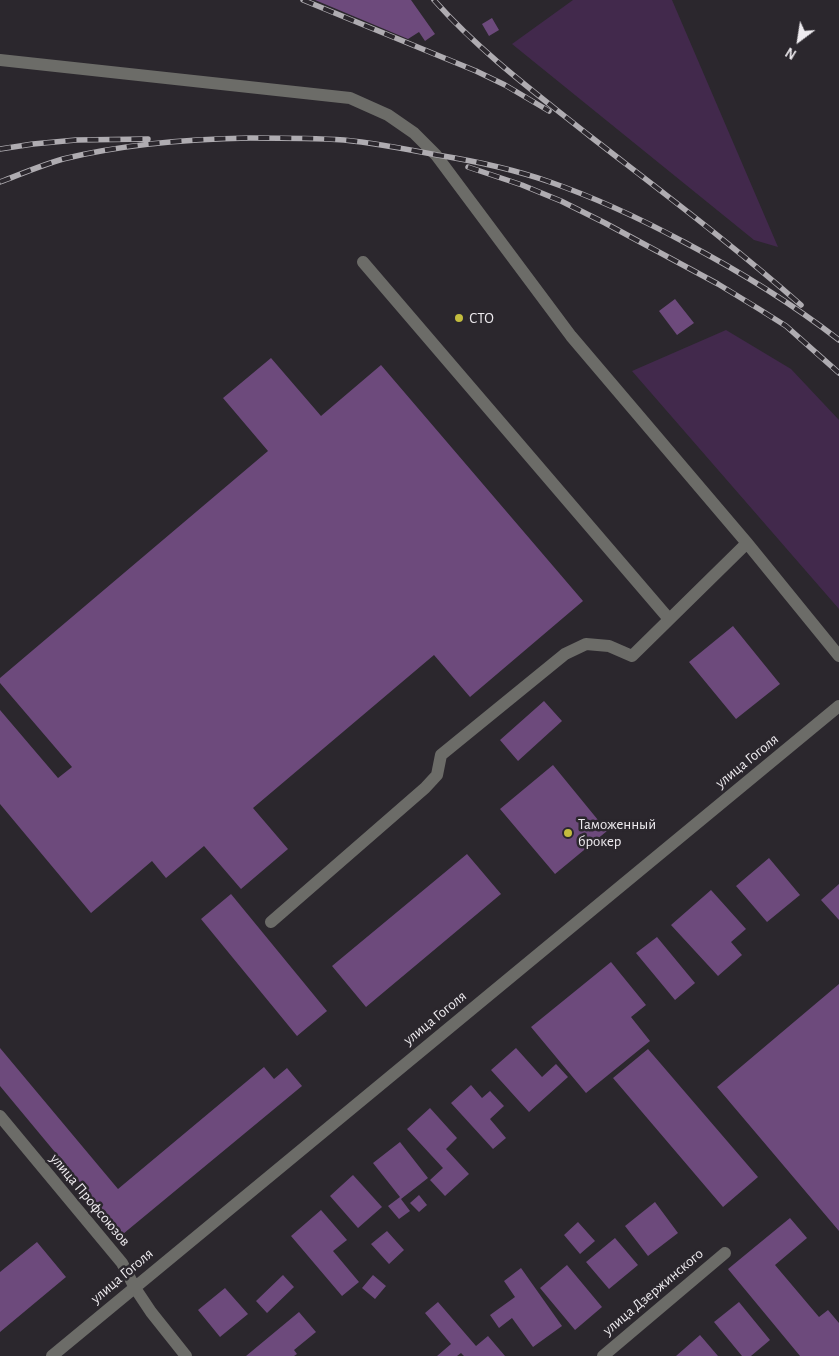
<!DOCTYPE html>
<html>
<head>
<meta charset="utf-8">
<style>
  body { margin:0 }
  #map { position:relative; width:839px; height:1356px; overflow:hidden; background:#2b272d; font-family:"Alegreya Sans",sans-serif }
  canvas { display:block }
  .north { position:absolute; left:774px; top:15px; width:50px; height:50px; -webkit-text-stroke:4px #2b272d; paint-order:stroke; rotate:211deg; font-size:14px; font-weight:700; line-height:20px; text-align:center; color:#eeebef }
  .north::after { content:''; display:block; margin:auto; width:18px; height:22px; background:#eeebef; clip-path:polygon(50% 0,100% 100%,50% 72%,0 100%) }
</style>
</head>
<body>
<div id="map">
<canvas width="839" height="1356"></canvas>
<div class="north">N</div>
</div>
<script>
const ctx = document.querySelector('canvas').getContext('2d');
ctx.lineJoin = 'round';
function paint(path, color) { ctx.fillStyle = color; ctx.fill(path, 'evenodd'); }
function strokePath(path, color, width, dash) { ctx.strokeStyle = color; ctx.lineWidth = width; ctx.lineCap = dash ? 'butt' : 'round'; ctx.setLineDash(dash || []); ctx.stroke(path); }
function drawText(font, color, halo, rows, align = 'center') {
  ctx.font = font + ' "Alegreya Sans",sans-serif'; ctx.lineWidth = 5; ctx.setLineDash([]); ctx.textBaseline = 'middle'; ctx.strokeStyle = halo; ctx.fillStyle = color; for (const [text, x, y, turn = 0] of rows) {
    ctx.save(); ctx.translate(x, y); ctx.rotate((+turn || 0) * Math.PI / 180); ctx.textAlign = isNaN(turn) ? turn : align; if (halo) ctx.strokeText(text, 0, 0); ctx.fillText(text, 0, 0); ctx.restore();
  }
}
const green = new Path2D(`
  M573,0H672L778,247L754,240L512,44Z
  M726,330L791,369L839,420V609L632,371Z`);
const building = new Path2D(`
  M315,0H411L435,34L425,41L419,32L408,39Z
  M492,18L499,30L489,36L482,24Z
  M675,299L694,323L677,335L659,311Z
  M271,358L321,416L381,365L583,601L470,697L434,655L253,808L288,849L241,889L204,846L166,878L152,861L91,913L0,804V710L58,778L72,767L0,683V678L268,451L223,398Z
  M733,626L780,684L736,719L689,662Z
  M544,701L562,721L518,761L500,740Z
  M553,765L607,831L555,874L500,809Z
  M467,854L501,894L366,1007L332,966Z
  M769,858L800,895L767,922L736,886Z
  M839,884V920L821,900Z
  M711,890L746,929L731,942L742,955L718,976L671,925Z
  M231,894L327,1011L297,1036L201,919Z
  M657,937L695,983L675,1000L636,953Z
  M611,962L646,1005L631,1017L650,1041L586,1093L531,1027Z
  M839,984V1231L717,1087Z
  M0,1048L118,1189L264,1067L274,1079L287,1068L302,1086L123,1234L0,1086Z
  M516,1048L542,1077L556,1064L568,1077L529,1112L491,1070Z
  M648,1049L758,1177L723,1207L613,1078Z
  M471,1085L482,1098L490,1091L504,1106L490,1119L506,1138L493,1149L451,1103Z
  M430,1108L457,1138L446,1149L469,1174L445,1196L430,1180L443,1168L407,1129Z
  M400,1142L428,1178L401,1199L410,1211L399,1219L388,1206L400,1197L373,1163Z
  M353,1175L382,1207L358,1228L330,1196Z
  M419,1195L427,1205L419,1212L410,1203Z
  M655,1202L678,1233L648,1256L625,1226Z
  M321,1210L347,1240L333,1251L359,1282L342,1296L291,1236Z
  M790,1218L807,1238L775,1265L819,1317L828,1310L839,1323V1356H800L728,1269Z
  M578,1222L595,1241L580,1254L564,1235Z
  M387,1231L404,1250L389,1264L371,1244Z
  M615,1238L638,1265L609,1289L586,1262Z
  M37,1242L66,1277L0,1332V1272Z
  M567,1265L602,1307L575,1330L540,1288Z
  M521,1268L562,1326L533,1347L512,1318L499,1328L490,1315L515,1297L504,1281Z
  M283,1275L294,1287L267,1313L256,1301Z
  M373,1275L386,1286L375,1299L362,1288Z
  M225,1288L248,1314L220,1337L198,1310Z
  M438,1302L476,1346L488,1336L505,1356H464L461,1353L457,1356H437L451,1344L425,1313Z
  M739,1302L770,1340L751,1356H742L714,1322Z
  M299,1312L316,1332L294,1350L297,1354L294,1356H246Z
  M700,1335L718,1356H676Z`);
const minor = new Path2D(`
  M0,60L350,98L388,115L414,133L436,155L571,336L747,543L839,656
  M363,262L669,619
  M271,922L425,788L437,775L441,755L565,654L586,644L609,646L632,656L747,543
  M0,1116L122,1263L135,1288L151,1312L186,1356
  M52,1356L839,706
  M603,1356L725,1253`);
const rail = new Path2D(`
  M303,0L476,71L505,85L549,111
  M434,0C480,52 537,94 591,137C662,192 734,246 801,305
  M0,149L33,144L76,140L148,139
  M468,167L522,185L561,201L605,223L718,284L759,309L786,326L839,373
  M0,182C21,174 42,165 63,159C124,144 188,139 250,138C281,138 312,138 344,140C375,143 406,149 437,155C475,161 513,169 550,182C596,198 641,219 684,242C739,271 790,302 839,340`);
const markers = [
  [459,318,5,"#c3bd3e"],
  [568,833,5,"#c3bd3e"]
];
const poiNames = [
  ["СТО",469,318],
  ["Таможенный",578,824],
  ["брокер",578,841]
];
const streetNames = [
  ["улица Гоголя",747,761,-39],
  ["улица Гоголя",435,1018,-39],
  ["улица Профсоюзов",90,1200,50],
  ["улица Гоголя",122,1276,-40],
  ["улица Дзержинского",653,1292,-40]
];
paint(green, '#42294c');
paint(building, '#6d4a7c');
strokePath(minor, '#6c6c68', 12);
strokePath(rail, '#afacb1', 5.5);
strokePath(rail, '#2b272d', 4, [11]);
for (const [x, y, r, color] of markers) { const dot = new Path2D(); dot.arc(x, y, r, 0, 2 * Math.PI); ctx.fillStyle = color; ctx.fill(dot); strokePath(dot, '#2b272d', 2); }
drawText('15px', '#eeebef', '#2b272d', poiNames, 'left');
drawText('15px', '#eeebef', '#2b272d', streetNames);
</script>
</body>
</html>
